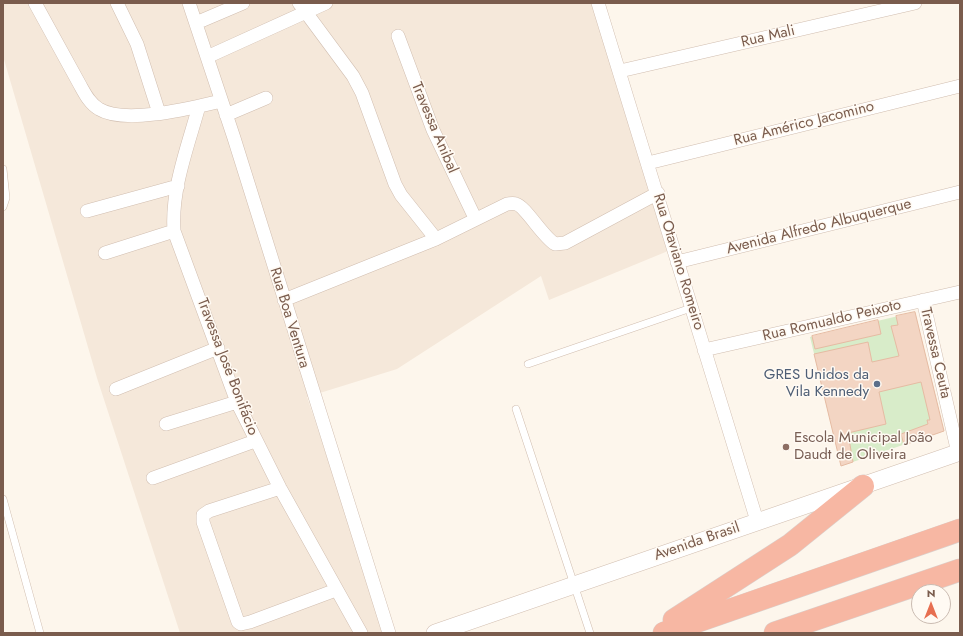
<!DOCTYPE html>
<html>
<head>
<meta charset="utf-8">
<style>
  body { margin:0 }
  #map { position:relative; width:963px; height:636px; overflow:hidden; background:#fdf6ec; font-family:Jost,sans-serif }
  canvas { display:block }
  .frame { position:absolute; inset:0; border:4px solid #7a5c4d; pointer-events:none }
  .north { position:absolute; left:911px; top:584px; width:40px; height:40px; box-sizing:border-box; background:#fffaf3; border:1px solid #cabbb1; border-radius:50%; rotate:0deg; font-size:11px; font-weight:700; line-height:16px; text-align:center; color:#7a5c4d }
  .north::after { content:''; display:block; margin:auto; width:14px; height:18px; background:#e76f51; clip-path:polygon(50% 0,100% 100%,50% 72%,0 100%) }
</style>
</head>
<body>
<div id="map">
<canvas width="963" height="636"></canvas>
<div class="frame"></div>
<div class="north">N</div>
</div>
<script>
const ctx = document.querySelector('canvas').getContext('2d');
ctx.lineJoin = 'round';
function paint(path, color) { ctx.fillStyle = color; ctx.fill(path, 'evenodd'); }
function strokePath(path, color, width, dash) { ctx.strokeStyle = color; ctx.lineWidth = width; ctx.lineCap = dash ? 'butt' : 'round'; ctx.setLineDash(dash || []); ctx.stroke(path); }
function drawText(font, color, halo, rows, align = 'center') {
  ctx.font = font + ' Jost,sans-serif'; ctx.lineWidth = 3; ctx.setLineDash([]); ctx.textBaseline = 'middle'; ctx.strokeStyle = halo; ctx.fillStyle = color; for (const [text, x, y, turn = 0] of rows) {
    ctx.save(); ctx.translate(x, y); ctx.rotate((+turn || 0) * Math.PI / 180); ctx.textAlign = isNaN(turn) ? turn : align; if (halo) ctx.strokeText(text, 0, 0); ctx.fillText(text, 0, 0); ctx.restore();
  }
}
const residential = new Path2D(`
  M3,3H593L668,251L549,300L541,276L397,369L307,397L386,633H180L97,378L3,56Z`);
const green = new Path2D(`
  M915,312L944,431L841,466L810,337Z`);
const building = new Path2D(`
  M915,312L944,431L904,445L901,434L928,424L927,420H930L921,382L879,392L886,424L848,433L853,462L841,466L814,354L868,342L872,362L899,356L891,326L898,325L896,316Z
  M878,320L881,334L815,349L812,336Z`);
const service = new Path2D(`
  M3,169L6,198L3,207
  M528,364L691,308
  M516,409L590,633
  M3,499L40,633`);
const minor = new Path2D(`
  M35,3L80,85C85,94 90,104 99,109C125,125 191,108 221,101
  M117,3L137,44L159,113
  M189,3L234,138L389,633
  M299,3L353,76L362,93L395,184L401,195L436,239
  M598,3L757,521
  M196,23L243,3
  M398,36L433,130L475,218
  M207,57L326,3
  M620,71L915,3
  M199,106C188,146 171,189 174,231L237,402L280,488L361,633
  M226,115L266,98
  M648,163L960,86
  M87,211L178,186
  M105,253L174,231
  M677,262L960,192
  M284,300L436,239L507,204C509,204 513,203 516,204C525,206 543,237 555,244L565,243L658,193
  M923,300L958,453
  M704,350L960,292
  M116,389L218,348
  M166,424L237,402
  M153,478L255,441
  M280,488L209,511L203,515V522L238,622L241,624L250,622L336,590`);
const tertiary = new Path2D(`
  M435,633L960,452`);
const motorway = new Path2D(`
  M674,620L790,545L863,486
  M664,633L960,530
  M775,633L960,570`);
const markers = [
  [877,384,4,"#5c6f8a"],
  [786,447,4,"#8d6e63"]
];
const streetNames = [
  ["Rua Mali",768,37,-13],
  ["Rua Américo Jacomino",804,124,-14],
  ["Travessa Anibal",434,128,67],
  ["Avenida Alfredo Albuquerque",819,227,-14],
  ["Rua Otaviano Romeiro",678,262,73],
  ["Rua Boa Ventura",289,318,73],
  ["Rua Romualdo Peixoto",832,321,-13],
  ["Travessa Ceuta",935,353,77],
  ["Travessa José Bonifácio",227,367,69],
  ["Avenida Brasil",697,542,-19]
];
const serviceNames = [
  ["GRES Unidos da",869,375],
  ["Vila Kennedy",869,392]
];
const educationNames = [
  ["Escola Municipal João",794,438],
  ["Daudt de Oliveira",794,455]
];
paint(residential, '#f5e8da');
paint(green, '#d8ecc9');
paint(building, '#f3d5c3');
strokePath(building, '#e6bba3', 1);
strokePath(service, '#d1beb0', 8);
strokePath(minor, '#d1beb0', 14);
strokePath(tertiary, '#d1beb0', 18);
strokePath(motorway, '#dad1cd', 23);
strokePath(service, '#fff', 7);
strokePath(minor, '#fff', 13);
strokePath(tertiary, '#fff', 17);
strokePath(motorway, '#f7b7a3', 22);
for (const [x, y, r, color] of markers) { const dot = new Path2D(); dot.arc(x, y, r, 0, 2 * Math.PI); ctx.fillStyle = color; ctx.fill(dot); strokePath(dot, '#fffaf3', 1.5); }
drawText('15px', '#7a5c4d', '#fffaf3', streetNames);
drawText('15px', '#4e5e75', '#fffaf3', serviceNames, 'right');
drawText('15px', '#785e54', '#fffaf3', educationNames, 'left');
</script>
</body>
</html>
